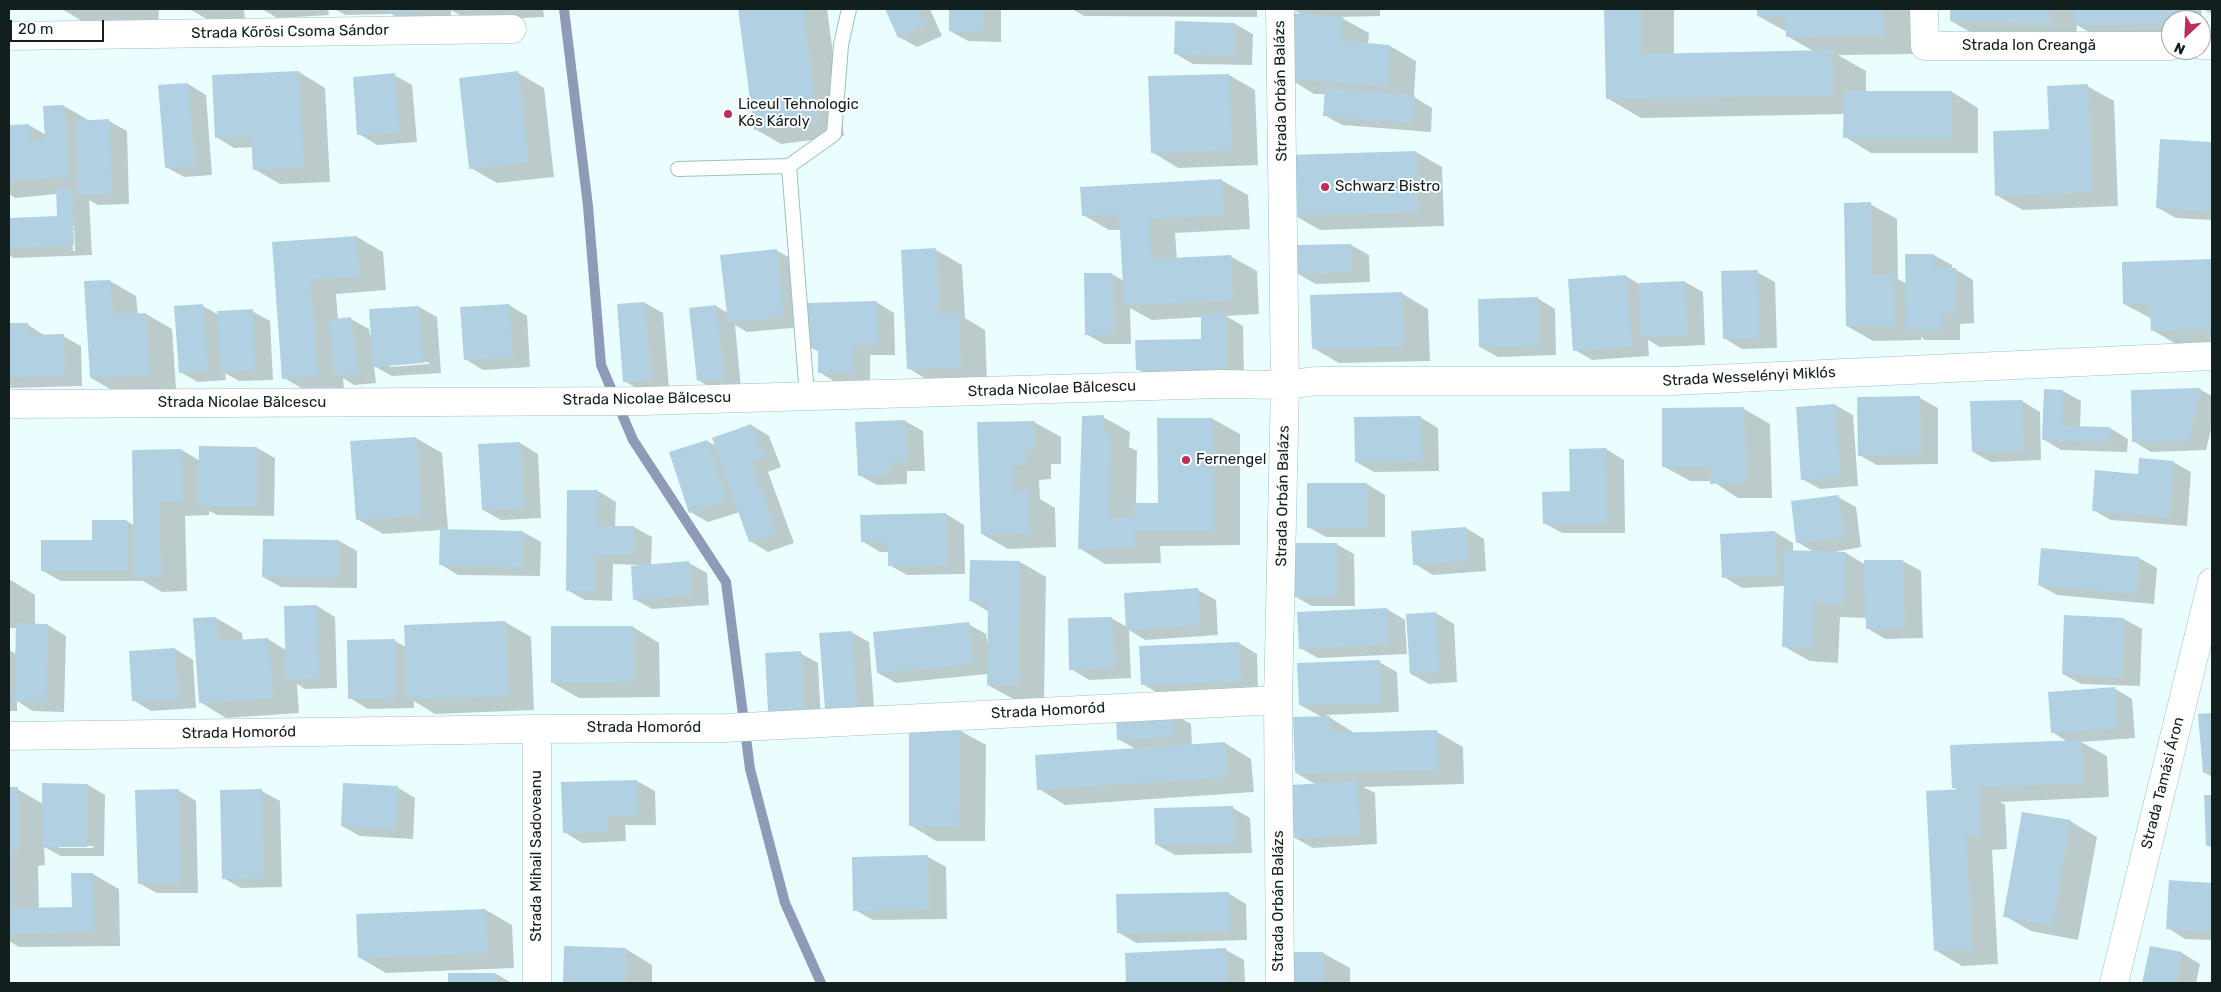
<!DOCTYPE html>
<html>
<head>
<meta charset="utf-8">
<style>
  body { margin:0 }
  #map { position:relative; width:2221px; height:992px; overflow:hidden; background:#eafeff; font-family:Rubik,sans-serif }
  canvas { display:block }
  .frame { position:absolute; inset:0; border:10px solid #121f1f; pointer-events:none }
  .north { position:absolute; left:2161px; top:10px; width:50px; height:50px; box-sizing:border-box; background:#fff; border:1px solid #a0a5a5; border-radius:50%; rotate:205deg; font-size:14px; font-weight:700; line-height:20px; text-align:center; color:#121f1f }
  .north::after { content:''; display:block; margin:auto; width:18px; height:22px; background:#bd2e5c; clip-path:polygon(50% 0,100% 100%,50% 72%,0 100%) }
  .scale { position:absolute; left:10px; top:20px; width:94px; height:22px; box-sizing:border-box; border:2px solid #121f1f; border-top:0; padding-left:6px; font-size:15px; line-height:18px; white-space:nowrap; color:#121f1f; -webkit-text-stroke:4px #fff; paint-order:stroke }
</style>
</head>
<body>
<div id="map">
<canvas width="2221" height="992"></canvas>
<div class="frame"></div>
<div class="north">N</div>
<div class="scale">20 m</div>
</div>
<script>
const ctx = document.querySelector('canvas').getContext('2d');
ctx.lineJoin = 'round';
function paint(path, color) { ctx.fillStyle = color; ctx.fill(path, 'evenodd'); }
function strokePath(path, color, width, dash) { ctx.strokeStyle = color; ctx.lineWidth = width; ctx.lineCap = dash ? 'butt' : 'round'; ctx.setLineDash(dash || []); ctx.stroke(path); }
function drawText(font, color, halo, rows, align = 'center') {
  ctx.font = font + ' Rubik,sans-serif'; ctx.lineWidth = 4; ctx.setLineDash([]); ctx.textBaseline = 'middle'; ctx.strokeStyle = halo; ctx.fillStyle = color; for (const [text, x, y, turn = 0] of rows) {
    ctx.save(); ctx.translate(x, y); ctx.rotate((+turn || 0) * Math.PI / 180); ctx.textAlign = isNaN(turn) ? turn : align; if (halo) ctx.strokeText(text, 0, 0); ctx.fillText(text, 0, 0); ctx.restore();
  }
}
const shadow = new Path2D(`
  M62,9H159L158,26L82,21Z
  M189,9H244L245,21L214,23Z
  M262,9H328L329,15L277,18Z
  M334,9H543L544,17L470,21L451,10V26L414,27L391,14L346,15Z
  M739,9H827L844,136L781,144L755,129Z
  M886,9H930L942,36L917,47L899,37Z
  M950,9H1001V42L968,41L950,31Z
  M1072,9H1257V17L1084,16Z
  M1292,9H1380V16L1340,17L1369,33L1368,44L1390,46L1416,61L1414,97L1432,108L1431,132L1342,125L1324,115L1326,94H1314L1288,78L1303,15Z
  M1605,9H1674V54L1815,52L1787,36V32L1758,16V9H1916L1917,54L1838,55L1866,71V92H1952L1978,108V153H1871L1845,137V114L1641,118L1607,98Z
  M1951,9H2201L2202,38L2201,20H2171V39L2102,40L2077,25L2076,39L1977,36L1951,21Z
  M2204,9H2212V14L2204,10Z
  M1235,24L1253,34L1252,65L1193,64L1176,54Z
  M299,72L325,88L330,182L280,184L254,169L253,147L234,148L216,137Z
  M518,73L544,88L554,177L497,183L471,168Z
  M394,75L412,85L417,142L377,145L359,134Z
  M1229,75L1255,90L1258,165L1178,168L1152,152Z
  M188,84L206,95L212,175L184,177L166,167L159,87Z
  M2087,86L2114,101L2118,206L2023,210L1996,195Z
  M64,106L90,121H109L127,131L129,204L98,205L89,200L92,255L13,258L9,255V219L58,217L57,194L15,198L9,194V126L29,125L46,135ZM72,226H74L75,251H73Z
  M2161,140L2212,144V220L2176,218L2158,208Z
  M1416,152L1442,167L1444,226L1320,230L1294,215Z
  M1221,180L1248,195L1250,229L1175,233L1177,259L1230,256L1257,271L1259,314L1226,316L1243,326L1244,379H1155L1137,369L1203,340L1202,317L1152,320L1130,308L1131,344H1104L1086,334L1112,274L1124,281L1121,230H1109L1083,215Z
  M1870,204L1897,219L1898,279L1907,284L1934,255L1952,265V269H1955L1973,280L1974,323L1960,324V340H1925L1921,337V340L1873,341L1847,326Z
  M357,237L383,252L386,290L336,294L338,320L351,319L369,329L370,335H372L419,307L437,317L441,373L392,376L374,366L376,383L354,385L343,378L344,391L310,393L284,378L273,243ZM429,362V364L390,367V364Z
  M1351,245L1369,255L1370,282L1316,284L1298,274Z
  M776,250L794,260L802,327L747,332L735,325L741,388L716,391L698,380L716,306L728,313Z
  M936,250L962,265L965,318L985,330L987,381L934,384L908,368Z
  M2212,261V344L2178,345L2152,330V319L2124,304L2123,263Z
  M1757,272L1775,282L1777,348L1742,349L1724,338Z
  M1626,276L1639,284L1685,282L1703,292L1705,345L1660,347L1648,340L1649,356L1592,360L1575,350Z
  M110,281L136,296L138,315L146,314L172,329L176,389L117,393L91,378Z
  M1401,293L1428,309L1430,361L1339,363L1313,348Z
  M1537,298L1555,309L1556,355L1498,357L1480,347Z
  M876,302L894,313L895,355H870V382L837,383L819,372V352L808,346Z
  M645,303L663,313L669,389L642,391L624,381Z
  M509,305L527,316L530,367L483,370L465,359Z
  M203,306L219,315L252,311L270,321L273,380L239,381L225,373L226,380L198,382L180,372Z
  M9,324H27L45,336H63L81,346L82,386L9,388Z
  M2201,390L2212,396V426L2206,450L2151,452L2133,441L2132,391Z
  M2063,391L2081,401L2080,427L2110,428L2128,439L2127,452L2061,450L2043,439Z
  M1920,398L1938,408V464L1877,465L1859,455Z
  M2022,401L2040,412L2041,460L1991,462L1973,452Z
  M1835,405L1853,415L1858,486L1820,489L1802,479Z
  M1744,409L1770,424L1772,498H1738L1712,481H1690L1663,466Z
  M1103,417L1130,432L1129,447L1137,451L1136,504H1159V419H1213L1240,434V545L1160,546L1161,563L1105,564L1079,548Z
  M1420,417L1438,428L1439,471L1374,472L1356,462Z
  M905,421L923,431L925,471H907V484L877,485L859,475L857,423Z
  M1034,422L1061,437V464H1051V479L1039,480L1040,499L1055,508L1056,547L1008,549L982,534L978,424Z
  M751,425L769,436L781,467L768,472L794,543L768,552L750,541L740,512L708,522L690,512L707,441L716,446Z
  M416,438L442,453L448,530L523,532L541,542L540,576L458,575L440,564L441,530L383,534L357,519Z
  M520,443L538,454L541,518L501,520L483,510Z
  M200,447L257,448L275,458L274,516L217,515L209,511V515L185,516L187,591L162,592L143,581H61L43,571L93,541V522L127,521L135,526L182,450L200,461Z
  M1606,449L1624,460L1625,533H1562L1544,523Z
  M2173,462L2191,472L2187,526L2111,520L2093,510L2139,475Z
  M1367,484L1385,495V537H1326L1308,527Z
  M598,491L616,502L615,527H634L652,537L651,566L689,563L707,573L709,605L652,609L634,599L639,565L613,564L612,601L585,600L567,590Z
  M1838,497L1856,507L1861,547L1829,553H1846L1866,565L1903,561L1921,571L1923,638L1885,639L1867,628V618L1840,617L1838,663L1810,661L1783,646L1785,586L1742,588L1724,577L1775,532L1793,543V551L1814,552L1797,542Z
  M946,514L964,525L965,574L907,575L889,565V552H880L862,541Z
  M1466,528L1484,539L1486,571L1433,575L1415,564Z
  M339,541L357,551V588L281,587L263,577Z
  M1336,544L1354,554L1355,606H1312L1294,596Z
  M2139,558L2157,568L2154,604L2057,595L2039,585Z
  M1020,562L1046,577L1044,700H1015L988,685V674L896,683L878,673L968,624L986,634L987,642H989V612L971,601Z
  M9,579L35,595V625H48L66,636L64,712L33,711L17,701V711H9V650L16,654L17,628H9Z
  M1198,590L1216,600L1218,635L1145,640L1129,630L1131,678L1089,680L1071,669L1111,618L1127,627Z
  M317,606L335,617L337,688L305,689L297,684L299,713L226,718L200,702L216,618L242,633L243,641L268,639L286,650Z
  M1387,609L1405,620L1407,654L1318,658L1300,648L1298,614Z
  M1436,613L1454,624L1457,682L1429,684L1411,674Z
  M2065,616L2124,619L2142,629L2140,686L2081,684L2063,674Z
  M505,622L531,637L534,710L435,714L414,701V708L368,709L350,698L349,641H395L406,647L405,626Z
  M633,627L659,643L660,697L579,698L553,683L552,628Z
  M851,632L869,642L875,718L844,720Z
  M1239,643L1257,654L1258,691L1160,694L1142,684Z
  M175,649L193,660L196,708L151,711L133,700Z
  M800,653L818,663L821,720L787,721L769,710Z
  M1379,662L1397,672L1399,712L1326,715L1356,734L1437,732L1463,747L1464,784L1363,787L1375,793L1377,844L1313,848L1295,838L1317,785L1296,773L1322,717L1300,705Z
  M2114,688L2132,699L2135,738L2081,742L2107,756L2109,797L2000,802L2005,805L2007,849L1992,850L1998,964L1962,966L1935,950L1959,791L1954,787L2068,742L2052,732Z
  M1173,714L1191,724L1192,746L1225,743L1251,759L1254,792L1065,805L1039,789L1136,749L1118,739Z
  M2212,714V777L2204,772L2199,715Z
  M959,730L986,745L985,841H936L910,825Z
  M637,781L655,791L656,825H625L626,841L582,843L564,832Z
  M88,785L105,795L104,856H61L44,847L45,865L38,866L39,909H73L93,874L119,889L120,946L19,947L9,941V789H17L43,804ZM59,845L93,846V848H59Z
  M397,787L415,798L413,839L360,836L342,826Z
  M178,790L196,801L198,893H157L139,883Z
  M262,791L280,801L282,887L241,888L223,878Z
  M2206,796H2212V848L2207,845Z
  M1233,808L1250,818L1252,853L1175,855L1157,845Z
  M2070,821L2097,837L2078,940L2031,931L2005,916Z
  M928,857L946,867L947,919L873,920L855,910Z
  M2170,881L2212,884V940L2185,939L2168,928Z
  M1228,893L1246,904L1247,940L1136,943L1118,932Z
  M486,910L512,925L514,968L386,973L360,958Z
  M565,947L626,949L652,965V983H564Z
  M2151,947L2182,953L2200,964L2196,983H2144Z
  M1226,950L1244,960L1245,983H1127L1126,954Z
  M1289,953H1323L1350,968V983H1289Z
  M450,974H496L512,983H450Z`);
const stream = new Path2D(`
  M564,9L588,206L601,365L633,440L726,582L750,769L785,903L821,983`);
const building = new Path2D(`
  M386,9H425V11L386,13Z
  M738,9H803L818,122L754,130Z
  M885,9H917L925,25L898,38Z
  M949,9H984L983,32L949,31Z
  M1604,9H1641V54L1832,50L1833,95L1606,99Z
  M1757,9H1883L1884,35L1786,37L1785,16H1757Z
  M1950,9H2051L2050,24L1950,21Z
  M2074,9H2176V20H2171V24L2074,25Z
  M1291,13L1343,17L1341,41L1390,45L1388,86L1287,79Z
  M1175,21L1235,23L1234,56L1174,54Z
  M299,71L304,167L253,170L251,137L215,138L212,75Z
  M518,71L529,162L469,169L459,78Z
  M395,73L399,132L357,135L353,77Z
  M1229,74L1232,150L1151,153L1148,76Z
  M188,83L195,166L165,168L158,85Z
  M2088,84L2092,192L1995,196L1993,131L2049,129L2047,86Z
  M1325,88L1415,96L1413,123L1323,116Z
  M1844,91H1952V138H1843Z
  M64,105L69,177L9,181V125L29,124L30,142L45,140L43,106Z
  M109,119L112,194L78,195L76,121Z
  M2160,139L2212,142V212L2156,208Z
  M1416,151L1418,212L1293,215L1290,155Z
  M1222,179L1224,215L1149,219L1151,259L1231,255L1233,300L1124,305L1119,214L1082,216L1080,187Z
  M72,188L74,245L9,248V218L57,216L56,189Z
  M1871,202L1872,275H1894L1895,326H1846L1844,203Z
  M357,236L360,276L310,279L318,376L282,379L272,242Z
  M1351,244L1352,272L1297,274L1295,245Z
  M936,248L939,314L959,313L961,367L907,369L901,250Z
  M777,249L784,317L728,323L720,255Z
  M1905,254H1934V268H1956V314H1942V330H1906Z
  M2212,259V329L2151,331L2150,304H2123L2122,262Z
  M1758,270L1759,338L1723,339L1721,271Z
  M1084,273H1112L1114,334L1085,335Z
  M1626,275L1632,346L1573,351L1568,279Z
  M110,280L113,315L146,313L150,375L90,378L84,281Z
  M1685,281L1688,335L1641,337L1639,283Z
  M1402,292L1404,346L1312,349L1310,295Z
  M1538,297L1539,346L1479,347L1478,299Z
  M877,301L878,345L852,346L853,372L818,373V346L807,347L806,303Z
  M645,302L651,380L623,382L617,304Z
  M203,304L208,371L179,373L174,306Z
  M509,304L513,357L464,360L460,307Z
  M716,305L724,378L697,381L689,308Z
  M419,306L423,363L373,367L369,309Z
  M253,309L255,370L220,372L217,311Z
  M1201,314H1226V369L1136,370L1135,340L1201,339Z
  M351,317L358,373L335,376L329,320Z
  M9,323H28V335L64,334L65,376L9,377Z
  M2201,388L2188,441L2132,442L2131,390Z
  M2044,389L2063,390L2062,426L2110,427L2109,442L2042,440Z
  M1920,396L1921,454L1858,456L1857,397Z
  M2022,400L2024,451L1972,452L1970,401Z
  M1835,404L1841,477L1801,480L1796,407Z
  M1744,407L1746,483L1710,484V467H1662V408Z
  M1104,415L1103,432L1111,435L1109,518L1134,517V503H1158L1157,418H1213L1214,531H1134L1135,548L1078,549L1082,416Z
  M1421,416L1422,461L1355,462L1354,417Z
  M905,420L907,461L889,462L890,475L858,476L855,422Z
  M1035,421V449L1025,450V465H1013L1014,492H1029L1030,533L981,534L977,422Z
  M751,424L763,457L751,462L777,533L749,542L712,438Z
  M416,437L422,515L356,520L350,441Z
  M707,440L727,500L689,513L669,452Z
  M520,442L524,508L482,510L478,444Z
  M199,446L257,447V507L198,506Z
  M1606,448L1607,523L1543,524L1542,492L1570,491L1569,449Z
  M182,449L183,501H159L161,577H134L132,450Z
  M2139,458L2174,461L2169,517L2092,511L2095,470L2138,474Z
  M1307,483H1367L1368,528H1307Z
  M567,490H598L597,526H634V555H595V591H566Z
  M1839,495L1843,537L1796,543L1791,501Z
  M946,513L948,565L888,566V542H861L860,515Z
  M92,520H127L128,571H41V540H92Z
  M1466,527L1468,561L1413,565L1411,531Z
  M440,529L523,531L522,567L439,565Z
  M1775,531L1777,575L1722,578L1720,534Z
  M263,539L339,540V578L262,577Z
  M1292,543H1337V596L1293,597Z
  M2041,548L2139,557L2136,594L2038,585Z
  M1785,550L1846,552L1844,604L1814,603L1812,648L1782,647Z
  M970,560L1020,561L1018,685H987L988,602L969,601Z
  M1864,560H1903L1905,628L1866,629Z
  M689,561L692,595L633,600L631,566Z
  M1198,588L1200,625L1126,630L1124,593Z
  M317,605L319,678L286,680L284,606Z
  M1387,608L1389,644L1299,649L1297,612Z
  M1436,612L1439,673L1410,674L1406,614Z
  M2064,615L2124,618L2122,677L2062,674Z
  M216,617L218,641L268,638L273,698L199,703L193,618Z
  M1112,617L1114,668L1069,670L1068,618Z
  M505,621L509,696L407,699L404,625Z
  M969,622L973,664L877,673L873,632Z
  M16,623L48,624L46,702L14,701Z
  M551,626H633L634,682L551,683Z
  M852,631L857,708L825,710L819,633Z
  M395,639L396,698L348,699L347,640Z
  M1239,642L1241,681L1141,685L1139,646Z
  M175,648L178,699L132,701L129,651Z
  M801,651L803,710L768,711L765,653Z
  M1380,660L1381,703L1299,705L1297,663Z
  M2115,687L2117,728L2051,733L2048,692Z
  M1173,713L1174,737L1117,740L1116,715Z
  M2212,713V772L2203,773L2198,714Z
  M1330,716L1331,733L1437,730L1438,770L1295,773L1293,717Z
  M909,728L960,729L959,827L909,826Z
  M2081,740L2083,783L1952,788L1950,745Z
  M1225,742L1228,777L1037,790L1035,755Z
  M637,780L638,815L608,816V832L563,833L561,782Z
  M1357,781L1360,835L1294,838L1291,785Z
  M42,783L88,784L87,847H42Z
  M343,783L398,786L396,829L341,826Z
  M9,787H18L19,851H12L13,908L72,907L71,873H93L94,932L9,933Z
  M1979,788L1981,835L1966,836L1972,950L1934,951L1926,791Z
  M179,789L181,883L138,884L135,790Z
  M262,789L264,878L222,879L220,790Z
  M2204,795H2212V845L2206,846Z
  M1233,806L1234,843L1155,845L1154,808Z
  M2022,812L2071,820L2052,925L2003,917Z
  M928,855L929,909L853,911L852,857Z
  M2169,880L2212,883L2211,932L2166,929Z
  M1229,892L1230,931L1117,933L1116,894Z
  M486,909L488,953L358,958L356,914Z
  M564,946L626,948L625,983H563Z
  M2150,946L2182,952L2176,983H2142Z
  M1226,948L1228,983H1126L1125,953Z
  M1288,952H1323L1324,983H1288Z
  M448,973H496L497,983H448Z`);
const lane = new Path2D(`
  M789,166L807,396
  M678,169L789,166L834,134L841,45L849,9`);
const street = new Path2D(`
  M1924,9L1925,46H2171
  M9,36L512,29
  M2201,45H2212
  M537,729V983
  M9,736L537,729L724,728L1278,700`);
const secondary = new Path2D(`
  M9,404L643,401L1220,384L1285,385L1317,381H1672L2212,356
  M1280,983L1278,700L1285,385L1280,9`);
const primary = new Path2D(`
  M2114,983L2212,582`);
const markers = [
  [728,114,5,"#bd2e5c"],
  [1325,187,5,"#bd2e5c"],
  [1186,460,5,"#bd2e5c"]
];
const streetNames = [
  ["Strada Kőrösi Csoma Sándor",290,32,-1],
  ["Strada Ion Creangă",2029,46],
  ["Strada Orbán Balázs",1281,91,-91],
  ["Strada Wesselényi Miklós",1749,377,-3],
  ["Strada Nicolae Bălcescu",1052,389,-2],
  ["Strada Nicolae Bălcescu",647,399,-1],
  ["Strada Nicolae Bălcescu",242,403],
  ["Strada Orbán Balázs",1283,496,-89],
  ["Strada Homoród",1048,711,-3],
  ["Strada Homoród",644,728],
  ["Strada Homoród",239,733,-1],
  ["Strada Tamási Áron",2163,783,-76],
  ["Strada Mihail Sadoveanu",537,856,-90],
  ["Strada Orbán Balázs",1279,901,-90]
];
const poiNames = [
  ["Liceul Tehnologic",738,105],
  ["Kós Károly",738,122],
  ["Schwarz Bistro",1335,187],
  ["Fernengel",1196,460]
];
paint(shadow, '#0003');
strokePath(stream, '#8f9bb6', 10);
paint(building, '#b1d1e3');
strokePath(lane, '#9ebfc0', 16);
strokePath(street, '#9ebfc0', 29);
strokePath(secondary, '#9ebfc0', 29);
strokePath(primary, '#9ebfc0', 29);
strokePath(lane, '#fff', 14);
strokePath(street, '#fff', 28);
strokePath(secondary, '#fff', 28);
strokePath(primary, '#fff', 28);
for (const [x, y, r, color] of markers) { const dot = new Path2D(); dot.arc(x, y, r, 0, 2 * Math.PI); ctx.fillStyle = color; ctx.fill(dot); strokePath(dot, '#fff', 2); }
drawText('15px', '#121f1f', '#fff', streetNames);
drawText('15px', '#121f1f', '#fff', poiNames, 'left');
</script>
</body>
</html>
